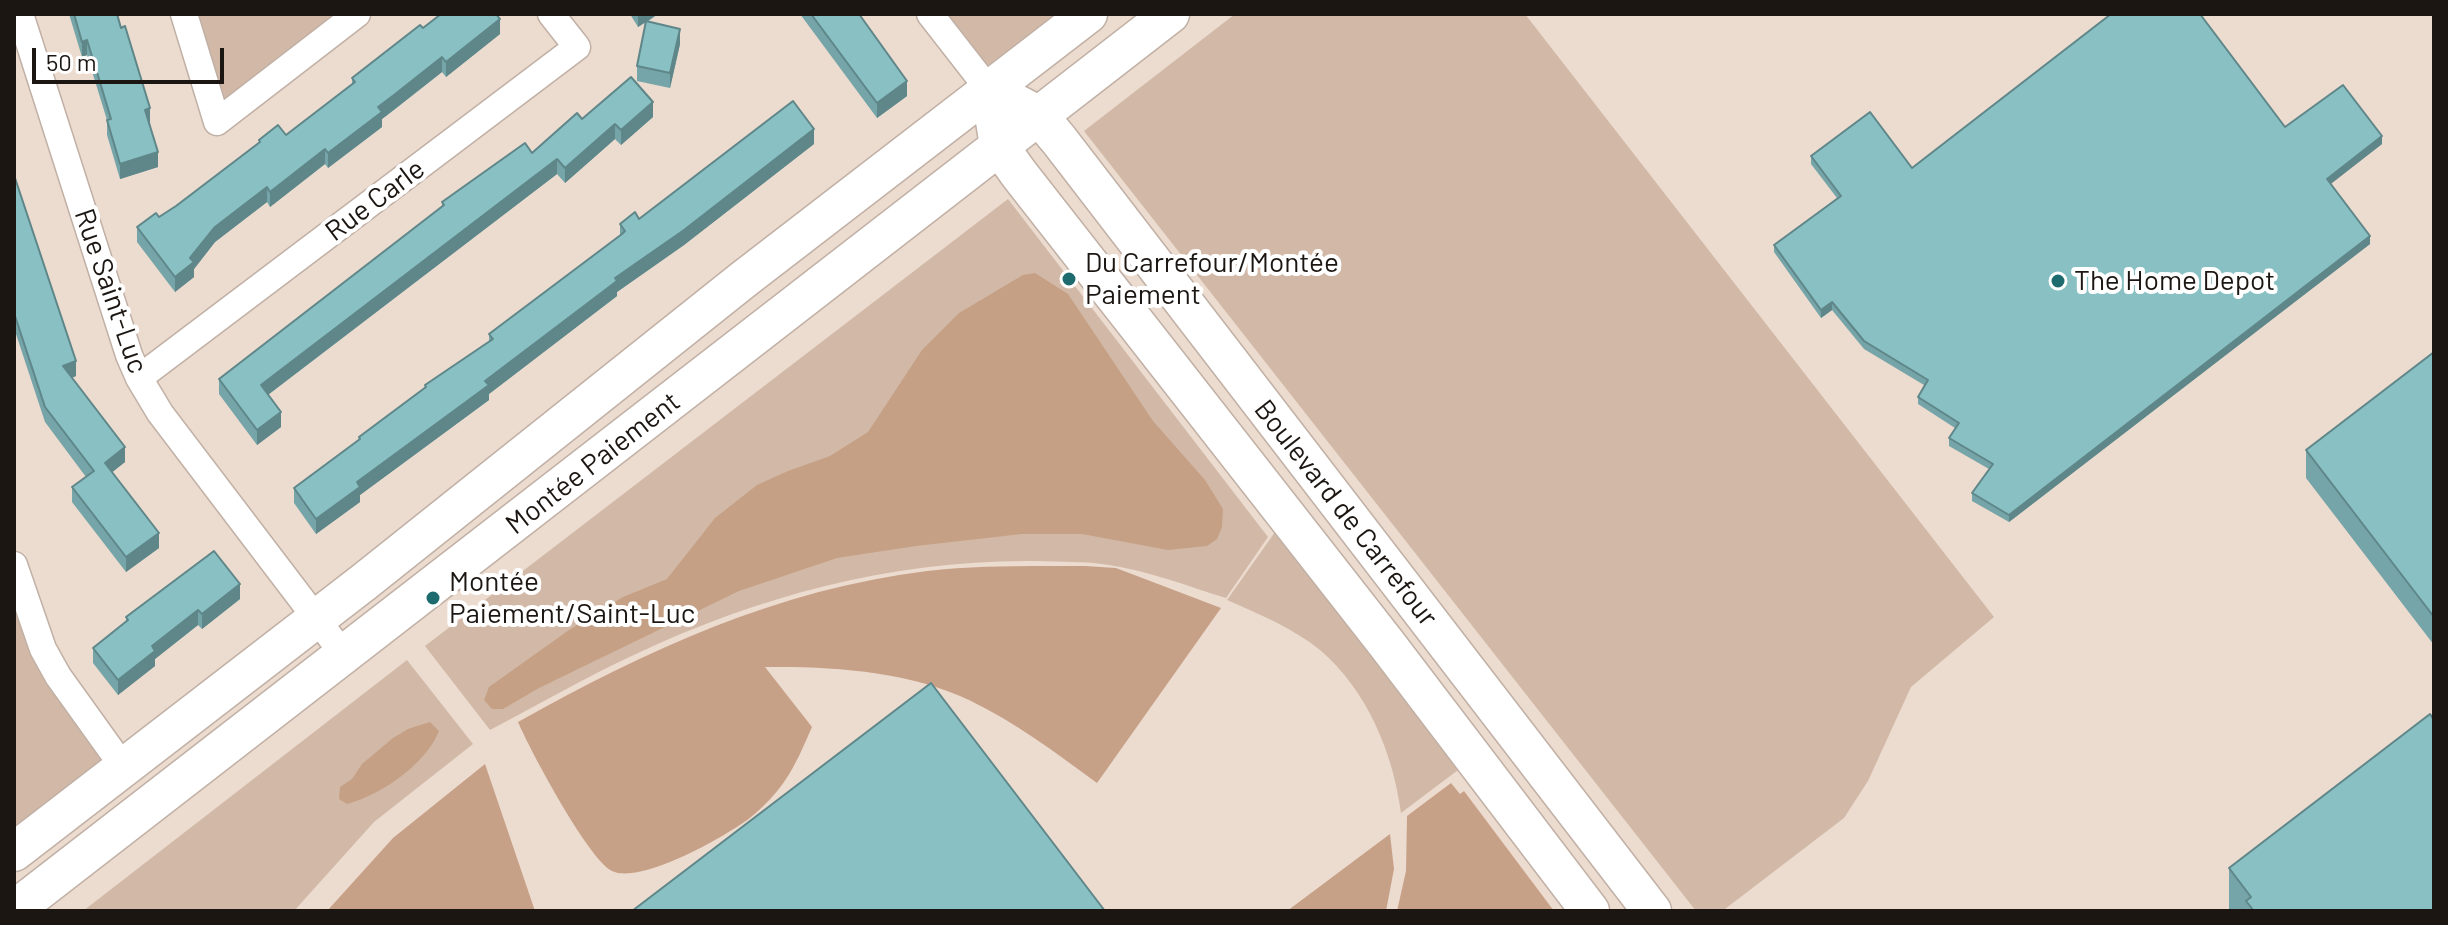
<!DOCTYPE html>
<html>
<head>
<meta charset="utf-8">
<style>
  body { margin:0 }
  #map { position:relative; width:2448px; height:925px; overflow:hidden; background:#ecdbcf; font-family:Barlow,sans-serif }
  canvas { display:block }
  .frame { position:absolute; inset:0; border:16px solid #1c1612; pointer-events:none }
  .scale { position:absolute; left:32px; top:48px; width:192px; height:36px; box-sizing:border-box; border:4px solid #1c1612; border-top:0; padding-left:10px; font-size:24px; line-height:28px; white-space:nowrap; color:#1c1612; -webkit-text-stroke:6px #fff; paint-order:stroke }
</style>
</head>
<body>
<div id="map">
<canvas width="2448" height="925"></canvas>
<div class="frame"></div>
<div class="scale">50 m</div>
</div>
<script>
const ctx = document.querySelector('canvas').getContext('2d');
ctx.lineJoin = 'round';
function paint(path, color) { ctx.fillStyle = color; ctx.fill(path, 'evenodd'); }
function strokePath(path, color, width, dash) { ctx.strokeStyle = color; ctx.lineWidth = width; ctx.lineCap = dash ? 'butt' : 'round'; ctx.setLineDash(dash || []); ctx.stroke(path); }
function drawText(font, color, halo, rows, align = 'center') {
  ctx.font = font + ' Barlow,sans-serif'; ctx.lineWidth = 8; ctx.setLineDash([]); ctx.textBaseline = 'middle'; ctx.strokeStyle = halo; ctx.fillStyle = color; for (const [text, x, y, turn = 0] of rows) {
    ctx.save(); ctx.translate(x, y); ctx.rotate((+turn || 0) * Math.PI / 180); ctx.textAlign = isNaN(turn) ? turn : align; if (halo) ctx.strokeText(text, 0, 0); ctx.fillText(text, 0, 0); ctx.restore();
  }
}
const green = new Path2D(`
  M184,14H352L217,122Z
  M930,14H1088L990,91Z
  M1235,14H1525L1994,617L1911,687L1868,781L1844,818L1725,909L1696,911L1084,131Z
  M1008,199L1268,537L1226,598C1187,586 1149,571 1109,565C1085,561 1060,562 1036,561C898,559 760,595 636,654C586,677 538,705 490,730L425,646Z
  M1287,515L1474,758L1401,813C1393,753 1367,690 1320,650C1293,628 1259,614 1227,600Z
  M14,565L30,617L124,768L14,852Z
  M407,660L473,744L374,822L294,911H83Z`);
const forest = new Path2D(`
  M1085,566L1116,568L1221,608L1097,783C1056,753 1015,722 969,700C908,671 831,666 765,667L812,727C804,745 796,765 784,782C776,794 762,808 751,817C727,836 640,885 612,871C588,859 530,750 518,722C649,649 776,590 927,571C979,565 1033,566 1085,566Z
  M485,764L535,911H327L393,838Z
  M1451,783L1460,794L1464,791L1554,911H1397L1406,871L1407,816Z
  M1390,834L1394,869L1386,911H1287Z`);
const water = new Path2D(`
  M1035,273L1068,294L1153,421L1205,480L1223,509L1222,527L1217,539L1207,546L1168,550L1082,534H1022L916,546L837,558L739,591L539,688L503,709H492L484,700L489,687L569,630L623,597L667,579L715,518L757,485L788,471L830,456L868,432L922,350L959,313L1023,275Z
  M430,722L439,731C426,764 381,795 347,804L339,799L340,787L352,779L362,764L393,738L408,729Z`);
const street = new Path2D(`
  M20,14L129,355L139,378L160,413L344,655
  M184,14L217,122L357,14
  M930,14L990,91
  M139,378L577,47L551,14
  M14,565L43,649L58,676L124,768`);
const secondary = new Path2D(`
  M1017,104L1038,115L1059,140L1652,911
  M995,121L999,146L1019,174L1386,643L1590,911
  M14,852L364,582L744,279L1088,14
  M14,910L1170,14`);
const wall = new Path2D(`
  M69,14H117L150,123L158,167L120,179L107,135V120L87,55L82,57Z
  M630,14H658L647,22L680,44L670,88L637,81V66L646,22L638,27Z
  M800,14H859L907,96L877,118Z
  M423,28L500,34L446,77L442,72L394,110L382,119V127L328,168L325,164L270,207L267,202L215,242L194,269V277L175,292L137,242V227L159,217L176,206L259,143V140L286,135L352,85V78Z
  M653,117L621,145L615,139L565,183L557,174L268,395L281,427L257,445L219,394V379L442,207V202L532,153L582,119Z
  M2285,127L2382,144L2330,184L2370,244L2009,522L1972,501V493L1989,469L1949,446V438L1955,428L1918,404V397L1924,385L1864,349L1832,310L1821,318L1774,252V245L1837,198L1811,164V156L1912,168Z
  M814,144L684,245L617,292V296L489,394V400L360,495V502L316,534L294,503V488L359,440V437L425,388V385L489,341V334L620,236V224L639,219Z
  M14,175L76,376L72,378L125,462L112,472L159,548L126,572L72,502V487L86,477L45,422L14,328Z
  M2434,352V645L2306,478V450Z
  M240,599L202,629L198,625L155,659V666L118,695L93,663V648L126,622V617Z
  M2229,868L2434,911H2229Z`);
const shadedWall = new Path2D(`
  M638,14H658L638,27Z
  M500,19V34L446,77V62Z
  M680,29V44L670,88V73Z
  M87,40V55L82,57V42Z
  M442,57V72L382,119V127L328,168V153L378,107Z
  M907,81V96L877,118V103Z
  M653,102V117L621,145V130Z
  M150,108V123L145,125V110Z
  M615,124V139L565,183V168Z
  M814,129V144L684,245L617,292V296L489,394V400L360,495V502L316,534V519L357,482L615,278Z
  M2382,136V144L2327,187V179Z
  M325,149V164L270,207V192Z
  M158,152V167L120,179V164Z
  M557,159V174L261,400V385Z
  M267,187V202L215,242L194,269V277L175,292V277L215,227Z
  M2370,236V244L2009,522V515Z
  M1832,302V310L1821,318V310Z
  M76,361V376L63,381V366Z
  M281,412V427L257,445V430Z
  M125,447V462L105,478V463Z
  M159,533V548L126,572V557Z
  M240,584V599L202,629V614Z
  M198,610V625L155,659V666L118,695V680L152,646Z`);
const building = new Path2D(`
  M74,14H117L121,28L125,26L150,108L145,110L158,152L120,164L107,120L111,119L99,79L87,40L82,42Z
  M441,14H496L500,19L446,62L442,57L394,95L378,107L382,112L328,153L325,149L270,192L267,187L215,227L190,258L194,262L175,277L137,227L156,213L159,217L176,206L260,142L259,140L278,125L286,135L355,82L352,78L420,25L423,28Z
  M811,14H859L907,81L877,103Z
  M2111,14H2200L2285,127L2343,85L2382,136L2327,179L2370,236L2009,515L1972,493L1993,464L1949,438L1959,423L1918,397L1928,380L1864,341L1832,302L1821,310L1774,245L1841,196L1811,156L1870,112L1912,168Z
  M646,21L680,29L670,73L637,66Z
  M631,77L653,102L621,130L615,124L565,168L557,159L261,385L281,412L257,430L219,379L444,205L442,202L525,143L532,153L577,113L582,119Z
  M793,101L814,129L684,230L615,278L617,281L485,381L489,385L357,482L360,487L316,519L294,488L360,439L359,437L426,387L425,385L493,339L489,334L622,234L625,231L620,224L635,212L639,219Z
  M14,175L76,361L63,366L125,447L105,463L159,533L126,557L72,487L94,471L45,407L14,313Z
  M2434,352V617L2306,450Z
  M214,551L240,584L202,614L198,610L152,646L155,651L118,680L93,648L128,620L126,617Z
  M931,683L1105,911H632Z
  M2430,714L2434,720V911H2254L2246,901L2251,897L2229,868Z`);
const markers = [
  [1069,279,8,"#1e6b6f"],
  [2058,281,8,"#1e6b6f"],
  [433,598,8,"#1e6b6f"]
];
const streetNames = [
  ["Rue Carle",375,200,-37],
  ["Rue Saint-Luc",111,291,71],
  ["Montée Paiement",593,463,-38],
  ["Boulevard de Carrefour",1346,513,52]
];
const poiNames = [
  ["Du Carrefour/Montée",1085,263],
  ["Paiement",1085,295],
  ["The Home Depot",2074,281],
  ["Montée",449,582],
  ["Paiement/Saint-Luc",449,614]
];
paint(green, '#d2b9a7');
paint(forest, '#c7a187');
paint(water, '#c5a085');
strokePath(street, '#c1b0a5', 29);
strokePath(secondary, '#c1b0a5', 41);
strokePath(street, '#fff', 26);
strokePath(secondary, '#fff', 38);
paint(wall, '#75a5a8');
paint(shadedWall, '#5f8688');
paint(building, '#88c0c3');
strokePath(building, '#5f8688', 2);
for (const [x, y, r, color] of markers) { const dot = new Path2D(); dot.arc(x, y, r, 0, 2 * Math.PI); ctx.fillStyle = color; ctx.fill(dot); strokePath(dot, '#fff', 3); }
drawText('28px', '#1c1612', '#fff', streetNames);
drawText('28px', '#1c1612', '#fff', poiNames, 'left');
</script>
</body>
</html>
